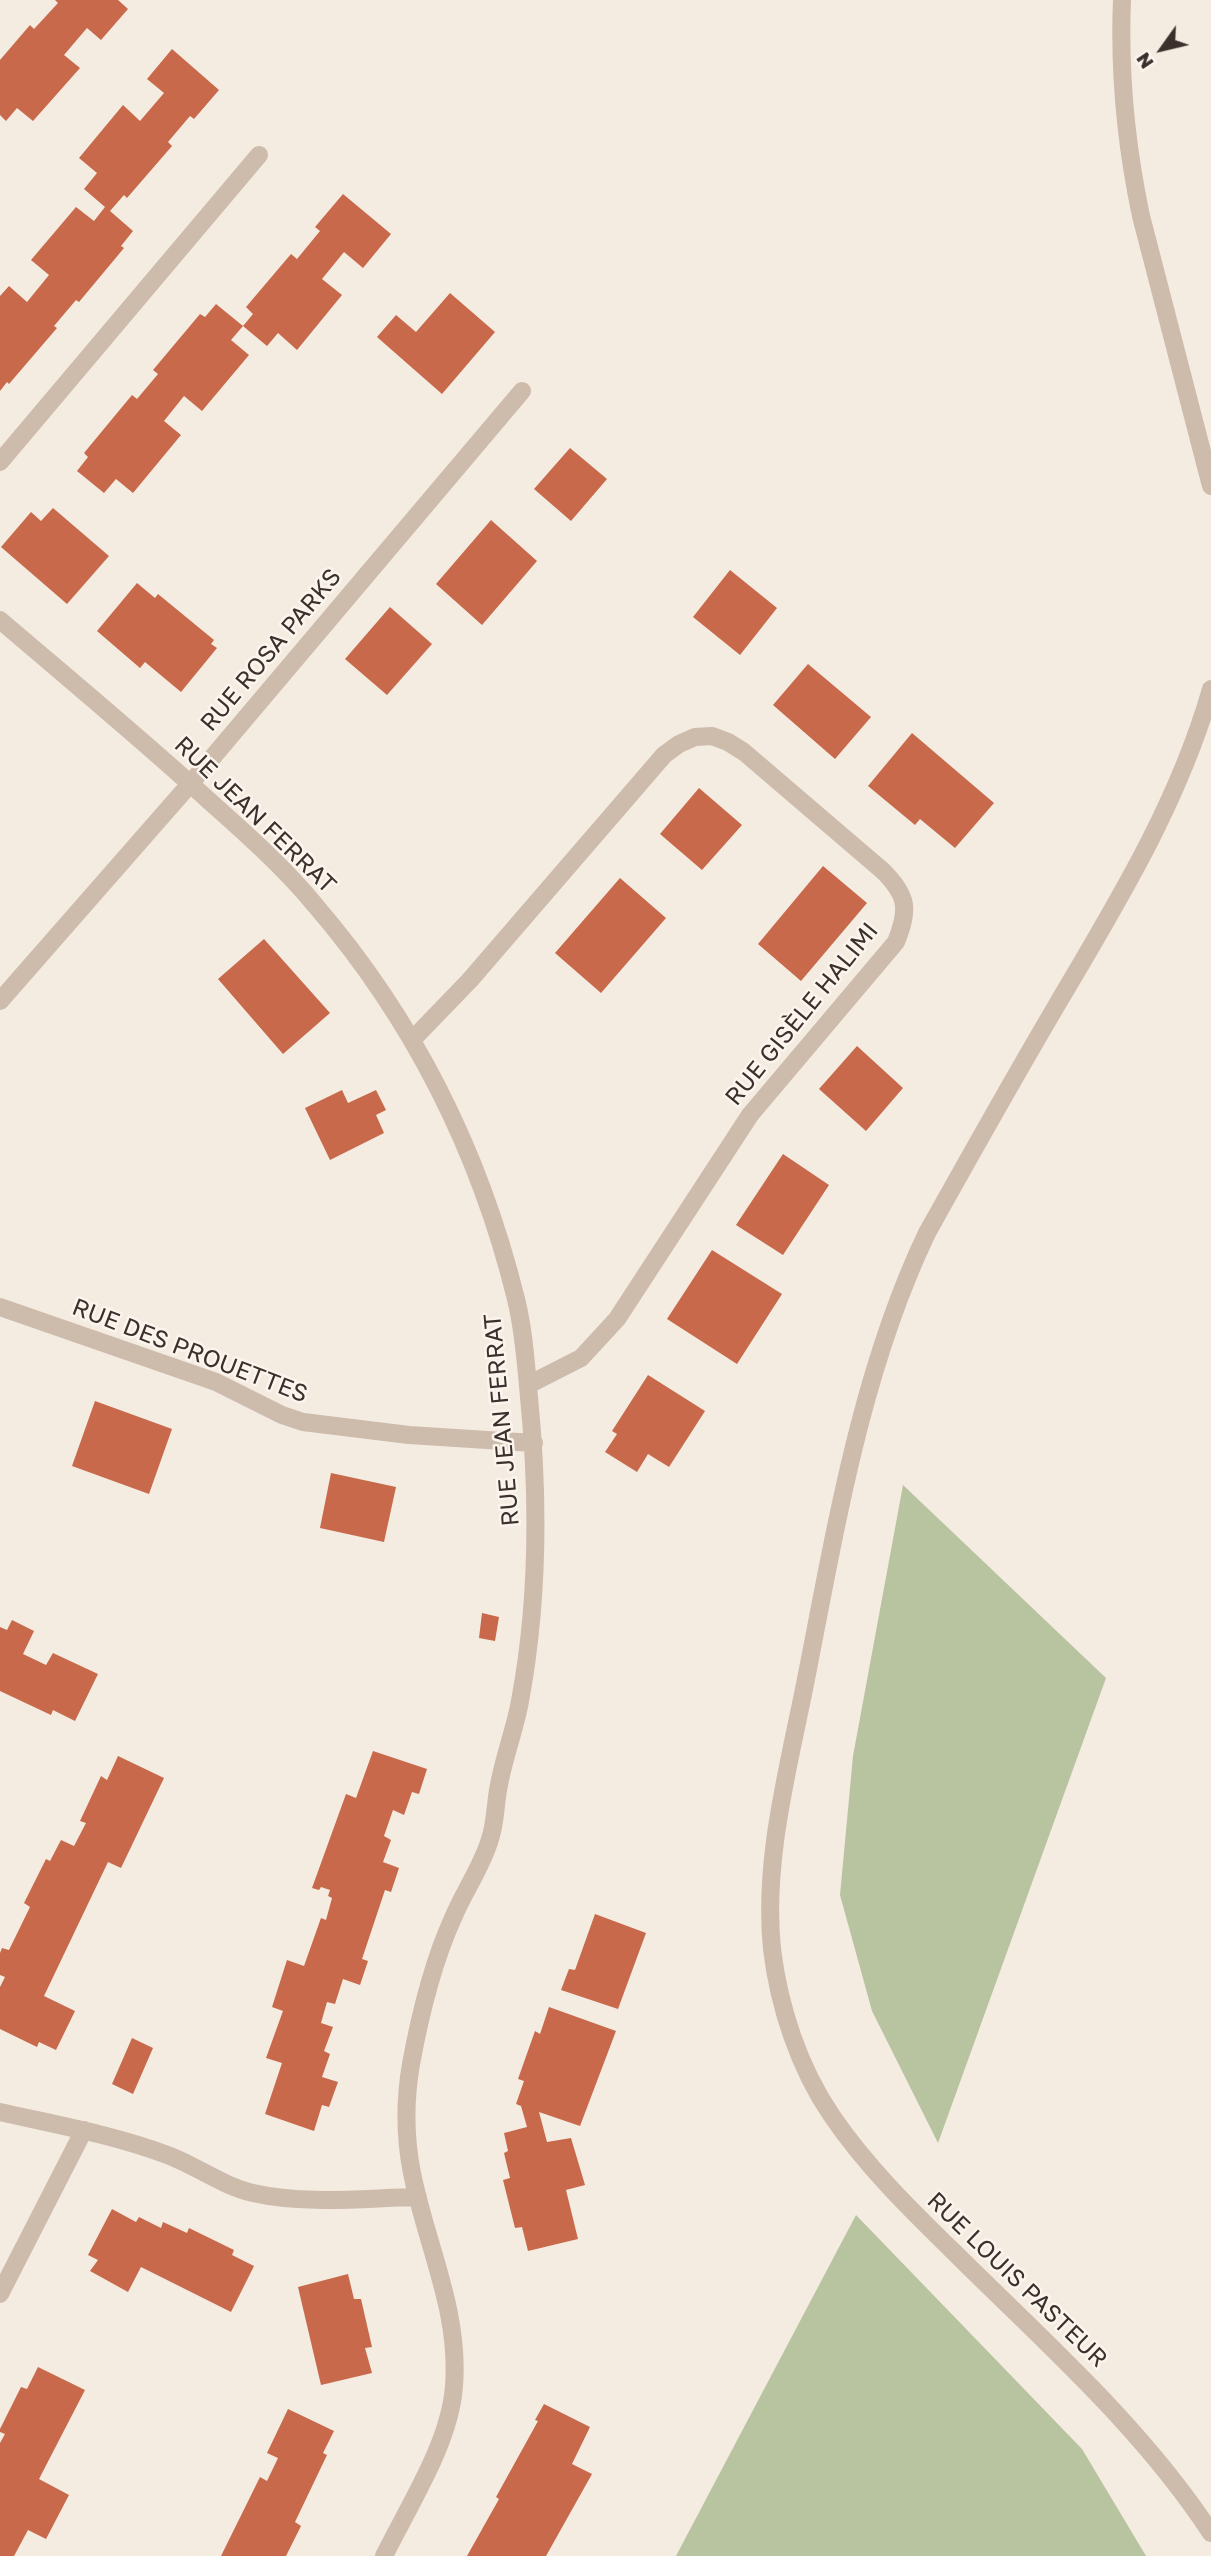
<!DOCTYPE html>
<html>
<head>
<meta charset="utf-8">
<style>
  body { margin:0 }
  #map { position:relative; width:1211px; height:2556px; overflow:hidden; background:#f4ebe1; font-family:"Golos Text",sans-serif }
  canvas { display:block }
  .north { position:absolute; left:1127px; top:14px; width:70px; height:70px; -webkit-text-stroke:5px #fbf5ee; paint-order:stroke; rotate:236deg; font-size:19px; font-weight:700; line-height:28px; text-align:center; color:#3b302b }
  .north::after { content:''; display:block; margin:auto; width:24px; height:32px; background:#3b302b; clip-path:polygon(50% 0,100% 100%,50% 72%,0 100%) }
</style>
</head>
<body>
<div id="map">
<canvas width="1211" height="2556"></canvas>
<div class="north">N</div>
</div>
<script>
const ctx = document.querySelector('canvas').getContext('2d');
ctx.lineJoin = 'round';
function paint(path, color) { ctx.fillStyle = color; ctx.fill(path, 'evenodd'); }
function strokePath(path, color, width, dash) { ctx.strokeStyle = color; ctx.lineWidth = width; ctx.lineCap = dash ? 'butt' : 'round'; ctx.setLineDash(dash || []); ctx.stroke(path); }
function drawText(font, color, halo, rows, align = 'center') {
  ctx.font = font + ' "Golos Text",sans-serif'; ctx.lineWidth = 5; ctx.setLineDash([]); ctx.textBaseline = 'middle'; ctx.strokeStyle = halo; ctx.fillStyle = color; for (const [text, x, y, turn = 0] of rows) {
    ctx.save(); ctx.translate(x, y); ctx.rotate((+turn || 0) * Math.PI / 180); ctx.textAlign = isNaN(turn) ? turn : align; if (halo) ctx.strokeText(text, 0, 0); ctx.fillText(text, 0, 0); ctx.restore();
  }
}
const green = new Path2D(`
  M903,1485L1106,1678L938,2143L872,2011L840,1895L853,1756Z
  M856,2215L1082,2449L1146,2556H676Z`);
const building = new Path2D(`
  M55,0H118L128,9L101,40L87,28L64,55L80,68L33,121L17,108L6,121L0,115V60L30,25L34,29L58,3Z
  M172,49L219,90L194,119L190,116L168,142L172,146L127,198L124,195L110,211L133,231L121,246L124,248L79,302L76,300L54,326L57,328L9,384L7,382L0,391V296L9,286L27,302L49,275L31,260L76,207L94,221L105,207L84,189L97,173L79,158L123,105L140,121L164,93L147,79Z
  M343,194L391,234L363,268L344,252L322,279L342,295L297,350L278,333L267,346L243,326L253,314L246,307L291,254L297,259L320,231L315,227Z
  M450,293L495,332L442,394L377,337L396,315L416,332Z
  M216,304L243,326L231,340L249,355L202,411L184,396L164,421L181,435L133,493L116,479L104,493L77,471L88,457L84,453L132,395L137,399L158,374L153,370L200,314L205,317Z
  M570,448L607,479L571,521L534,489Z
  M53,508L109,556L67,604L1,547L31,512L41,521Z
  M491,520L537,561L482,625L436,584Z
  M730,570L777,608L740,655L693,617Z
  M137,583L155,598L158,594L214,640L211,644L217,648L181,692L145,662L140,668L97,631Z
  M390,607L432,644L387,695L345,659Z
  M808,664L871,717L835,759L773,705Z
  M912,733L994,803L955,848L920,819L915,825L868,786Z
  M699,788L742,825L702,870L660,834Z
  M823,866L867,903L801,981L758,944Z
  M620,878L666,918L601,993L555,953Z
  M264,939L330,1013L283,1054L218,979Z
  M857,1046L903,1088L866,1131L819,1089Z
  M342,1090L348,1103L376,1090L386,1110L376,1115L384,1133L330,1160L305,1108Z
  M783,1154L829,1185L783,1255L736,1225Z
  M712,1250L782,1294L737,1364L667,1319Z
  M648,1375L705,1411L669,1467L648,1454L637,1472L605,1452L617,1434L612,1431Z
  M95,1401L172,1429L149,1494L72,1466Z
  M331,1473L396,1487L384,1542L320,1528Z
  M482,1613L499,1617L495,1641L479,1638Z
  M12,1620L34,1631L23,1654L46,1665L53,1653L98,1674L75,1721L53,1710L51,1715L0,1691V1627L7,1630Z
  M373,1751L427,1769L419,1794L412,1792L404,1815L393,1810L384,1836L391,1840L383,1862L399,1868L391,1892L385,1890L362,1959L368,1961L360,1985L343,1979L335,2004L327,2002L321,2023L333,2027L324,2051L330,2054L322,2077L338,2082L329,2107L322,2105L314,2131L265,2114L282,2063L266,2058L283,2011L272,2007L287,1960L304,1966L321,1918L326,1920L332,1898L328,1896L330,1890L321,1887L319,1890L312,1888L346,1794L356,1798Z
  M118,1756L164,1778L121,1868L108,1862L44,1996L75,2011L56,2050L39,2042L37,2047L0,2029V1987L5,1977L0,1975V1953L2,1948L9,1950L30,1907L24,1903L46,1859L50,1861L61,1840L74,1846L86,1823L80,1821L101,1776L107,1780Z
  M595,1914L646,1933L618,2009L561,1990L569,1969L575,1970Z
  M549,2007L616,2031L580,2126L539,2112L547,2142L571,2138L585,2185L566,2190L578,2239L528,2251L522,2227L515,2228L503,2180L510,2178L504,2153L508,2151L504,2133L527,2127L521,2106L516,2104L524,2081L518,2079L535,2031L540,2034Z
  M132,2038L153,2048L133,2094L112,2084Z
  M112,2209L136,2222L139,2217L161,2228L163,2222L187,2233L189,2228L234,2250L232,2255L254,2266L231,2312L141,2267L128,2292L90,2271L98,2260L88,2255Z
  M348,2274L354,2299H361L372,2347L365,2348L372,2373L321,2385L298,2287Z
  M38,2367L85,2390L39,2479L69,2495L46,2539L28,2530L14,2556H0V2443L5,2434L0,2432V2429L21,2387L27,2389Z
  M544,2404L590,2427L572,2464L592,2474L546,2556H467L499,2499L496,2497L538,2421L535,2420Z
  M288,2409L334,2431L323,2453L327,2455L295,2522L301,2526L286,2556H221L260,2477L267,2481L278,2458L267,2453Z`);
const minor = new Path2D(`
  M1122,0C1119,73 1126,145 1141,216L1211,486
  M0,462L259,155
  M0,620C69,679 139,737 206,798C244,832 283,866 315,905C413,1019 480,1153 516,1299C524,1331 526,1365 529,1397C539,1499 539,1599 520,1701C515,1729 504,1757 499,1785C495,1803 496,1822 490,1839C482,1867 464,1891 453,1918C432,1964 420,2015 411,2064C405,2099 405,2138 412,2173C426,2244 460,2311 454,2386C450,2443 409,2505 384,2556
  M1211,689C1179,802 1117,903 1058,1003C1013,1079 970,1156 927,1233C860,1373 835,1533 805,1684C788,1770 763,1861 772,1949C779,2007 799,2068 832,2116C868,2169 915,2214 961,2259C1049,2346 1143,2429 1211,2533
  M0,1001L190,784L522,391
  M413,1039L470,980L664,755L679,744L695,737L712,736L728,742L744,752L883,871C908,896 909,909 896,942L750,1115L617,1319L581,1358L528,1385
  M0,1307L216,1382L282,1415L303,1422L409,1435L534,1443
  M0,2112C57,2125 115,2135 170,2156C198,2167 223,2186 253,2193C306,2205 364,2198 418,2197
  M0,2294L84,2130`);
const streetNames = [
  ["RUE ROSA PARKS",271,650,-50],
  ["RUE JEAN FERRAT",255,815,44],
  ["RUE GISÈLE HALIMI",802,1014,-51],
  ["RUE DES PROUETTES",190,1351,21],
  ["RUE JEAN FERRAT",502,1420,-95],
  ["RUE LOUIS PASTEUR",1017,2280,44]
];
paint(green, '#b8c4a0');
paint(building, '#c8694b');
strokePath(minor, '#cdbbac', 18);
drawText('24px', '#3b302b', '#fbf5ee', streetNames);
</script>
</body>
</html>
